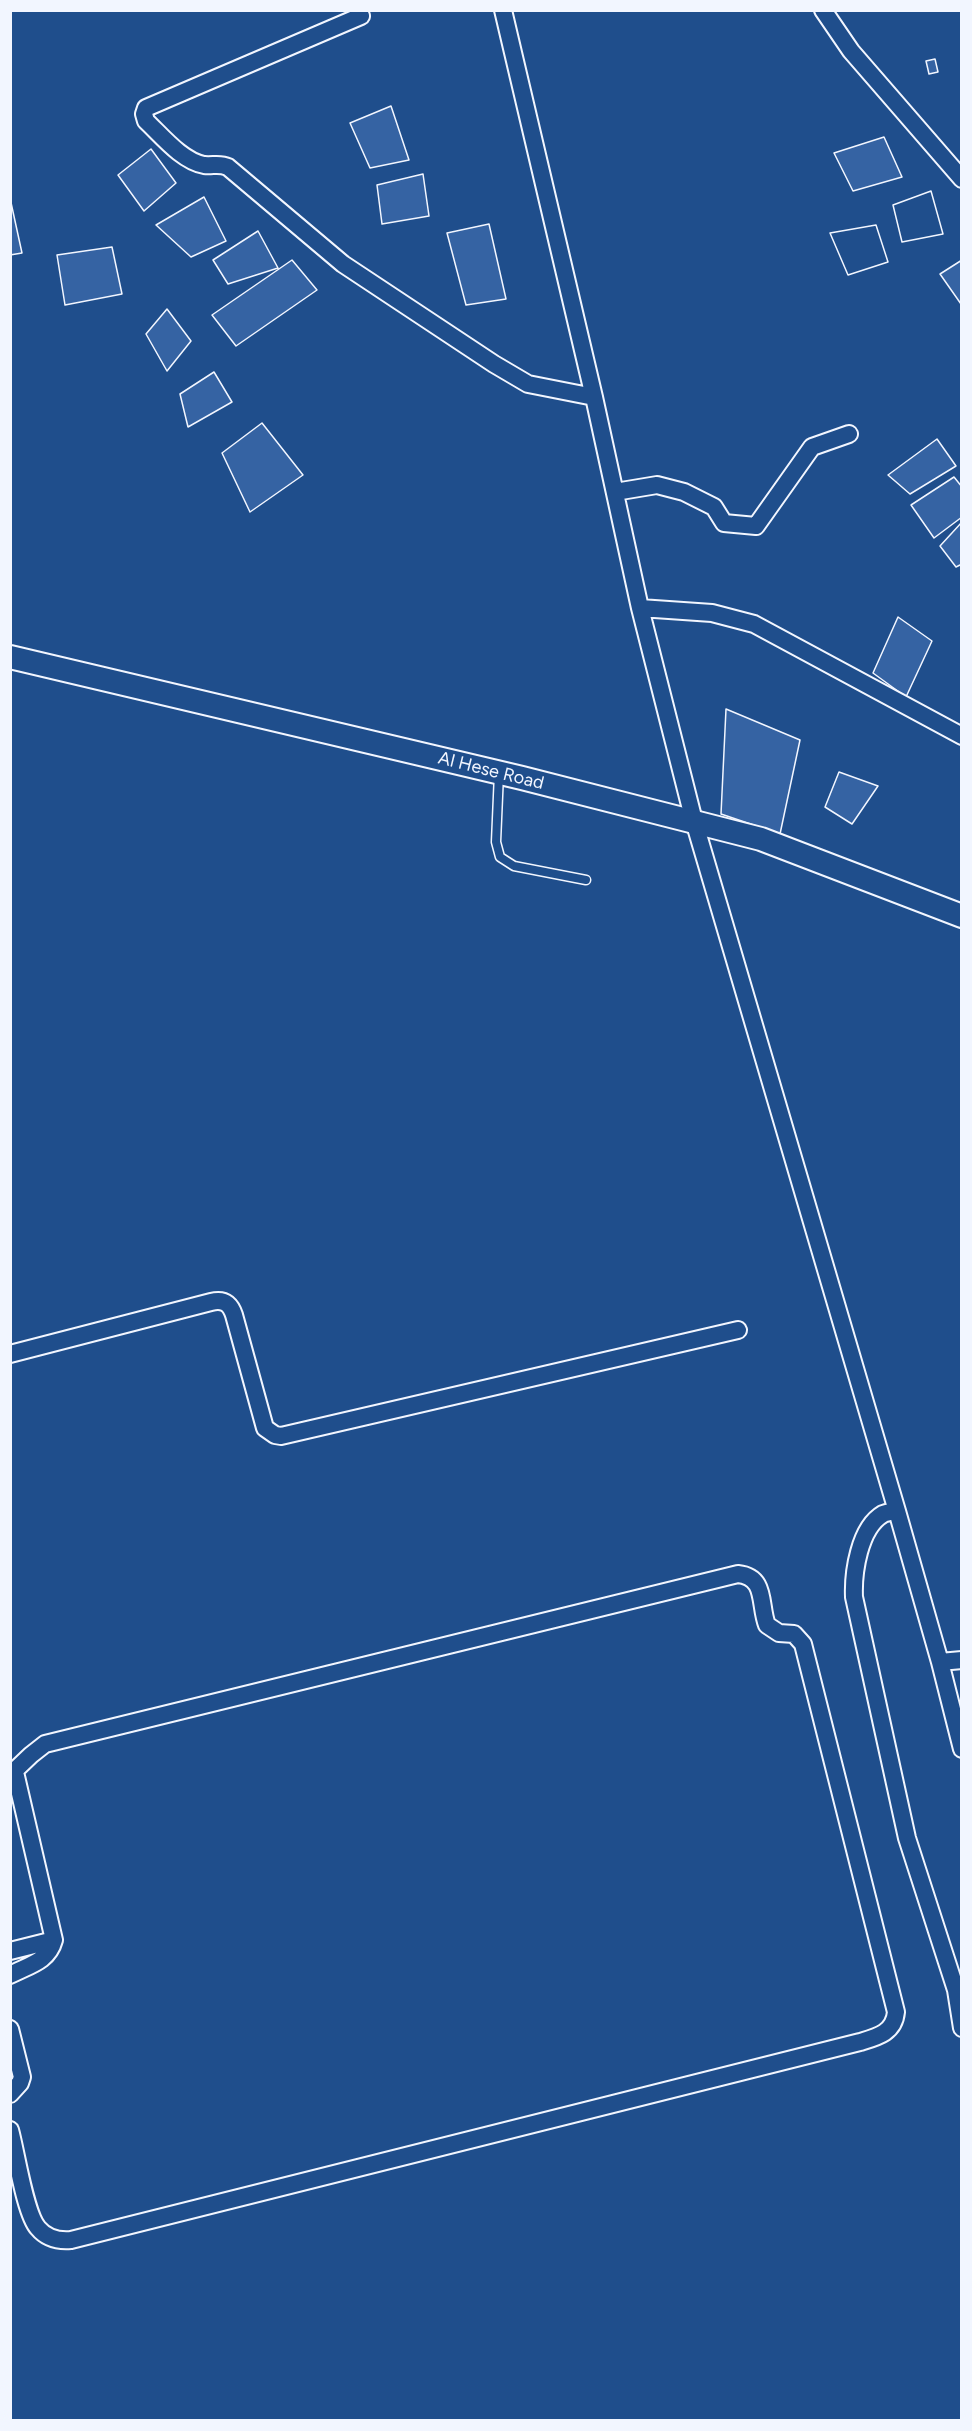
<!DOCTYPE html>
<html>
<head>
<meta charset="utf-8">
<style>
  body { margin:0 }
  #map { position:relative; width:972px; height:2431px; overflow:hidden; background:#1f4e8c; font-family:Figtree,sans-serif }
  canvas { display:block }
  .frame { position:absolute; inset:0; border:12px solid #f2f6ff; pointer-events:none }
</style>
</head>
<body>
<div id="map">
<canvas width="972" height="2431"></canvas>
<div class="frame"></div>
</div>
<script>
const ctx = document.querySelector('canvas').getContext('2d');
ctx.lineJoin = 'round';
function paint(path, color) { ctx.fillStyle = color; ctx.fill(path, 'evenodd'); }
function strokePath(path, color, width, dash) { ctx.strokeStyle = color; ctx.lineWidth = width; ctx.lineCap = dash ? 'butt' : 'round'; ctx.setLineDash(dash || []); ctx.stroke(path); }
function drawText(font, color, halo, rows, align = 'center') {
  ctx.font = font + ' Figtree,sans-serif'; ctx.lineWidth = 4.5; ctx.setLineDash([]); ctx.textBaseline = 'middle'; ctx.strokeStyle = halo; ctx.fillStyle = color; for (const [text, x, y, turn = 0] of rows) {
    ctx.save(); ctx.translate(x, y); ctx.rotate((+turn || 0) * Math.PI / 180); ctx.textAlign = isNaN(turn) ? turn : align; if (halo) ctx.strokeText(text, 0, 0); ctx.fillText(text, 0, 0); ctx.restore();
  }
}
const building = new Path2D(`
  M935,59L938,72L929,74L926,61Z
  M391,106L409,160L370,168L350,123Z
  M884,137L902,177L853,191L834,153Z
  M151,149L176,183L144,211L118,175Z
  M423,174L429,216L382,224L377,185Z
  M931,191L943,234L902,242L893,205Z
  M931,191L943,234L902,242L893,205Z
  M204,197L226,241L191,257L156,225Z
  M10,198L22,253L10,255Z
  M489,224L506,299L466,305L447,233Z
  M876,225L888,262L848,275L830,233Z
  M876,225L888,262L848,275L830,233Z
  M258,231L278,268L228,284L213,260Z
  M112,247L122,294L65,305L57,255Z
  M292,260L317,290L236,346L212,315Z
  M962,260V304H961L940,274Z
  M167,309L191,341L167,371L146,334Z
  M214,372L232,402L188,427L180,394Z
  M262,423L303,475L250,512L222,453Z
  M937,439L956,466L910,494L888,475Z
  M954,477L962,487V517L934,538L911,505Z
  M962,522V564L956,567L940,546Z
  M898,617L932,641L906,697L873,673Z
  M726,709L800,740L780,834L721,814Z
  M839,772L878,786L852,824L825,807Z`);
const lane = new Path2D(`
  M499,773L496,842L500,857L514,866L586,880`);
const street = new Path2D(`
  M503,10L594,397L640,608L694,821L897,1511L940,1662L962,1749
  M823,10L851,51L962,179
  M361,16L146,108L144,114L146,121C162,136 182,161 204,165C213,166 220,163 228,167L343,264L494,364L528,384L594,397
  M615,492L657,485L684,492L714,507L724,523L756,526L812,447L849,434
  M640,608L712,613L754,624L962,736
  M10,1354L211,1302C223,1299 230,1303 234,1315L265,1428L275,1435L281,1436L738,1330
  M897,1511C893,1512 887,1512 883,1514C859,1528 853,1573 854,1597L907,1838L956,1990L962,2028
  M940,1662L962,1660
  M10,1775L31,1755L45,1744L738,1574C767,1577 759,1605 767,1625L779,1633L794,1634L803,1644L896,2012C894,2033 877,2037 860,2042L71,2240C59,2241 47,2239 38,2228C25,2214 16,2151 10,2130
  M10,1951L54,1940
  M10,1975C29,1965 48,1962 54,1940L15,1772
  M10,2029L22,2077L20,2083L10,2094`);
const secondary = new Path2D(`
  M10,657L522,778L761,839L962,916`);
const streetNames = [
  ["Al Hese Road",491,771,14]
];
paint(building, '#3563a3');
strokePath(building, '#f2f6ff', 1.5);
strokePath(lane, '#f2f6ff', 11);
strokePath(street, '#f2f6ff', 20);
strokePath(secondary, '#f2f6ff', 26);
strokePath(lane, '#1f4e8c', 8);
strokePath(street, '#1f4e8c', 16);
strokePath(secondary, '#1f4e8c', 22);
drawText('18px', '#f2f6ff', '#1f4e8c', streetNames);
</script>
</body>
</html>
